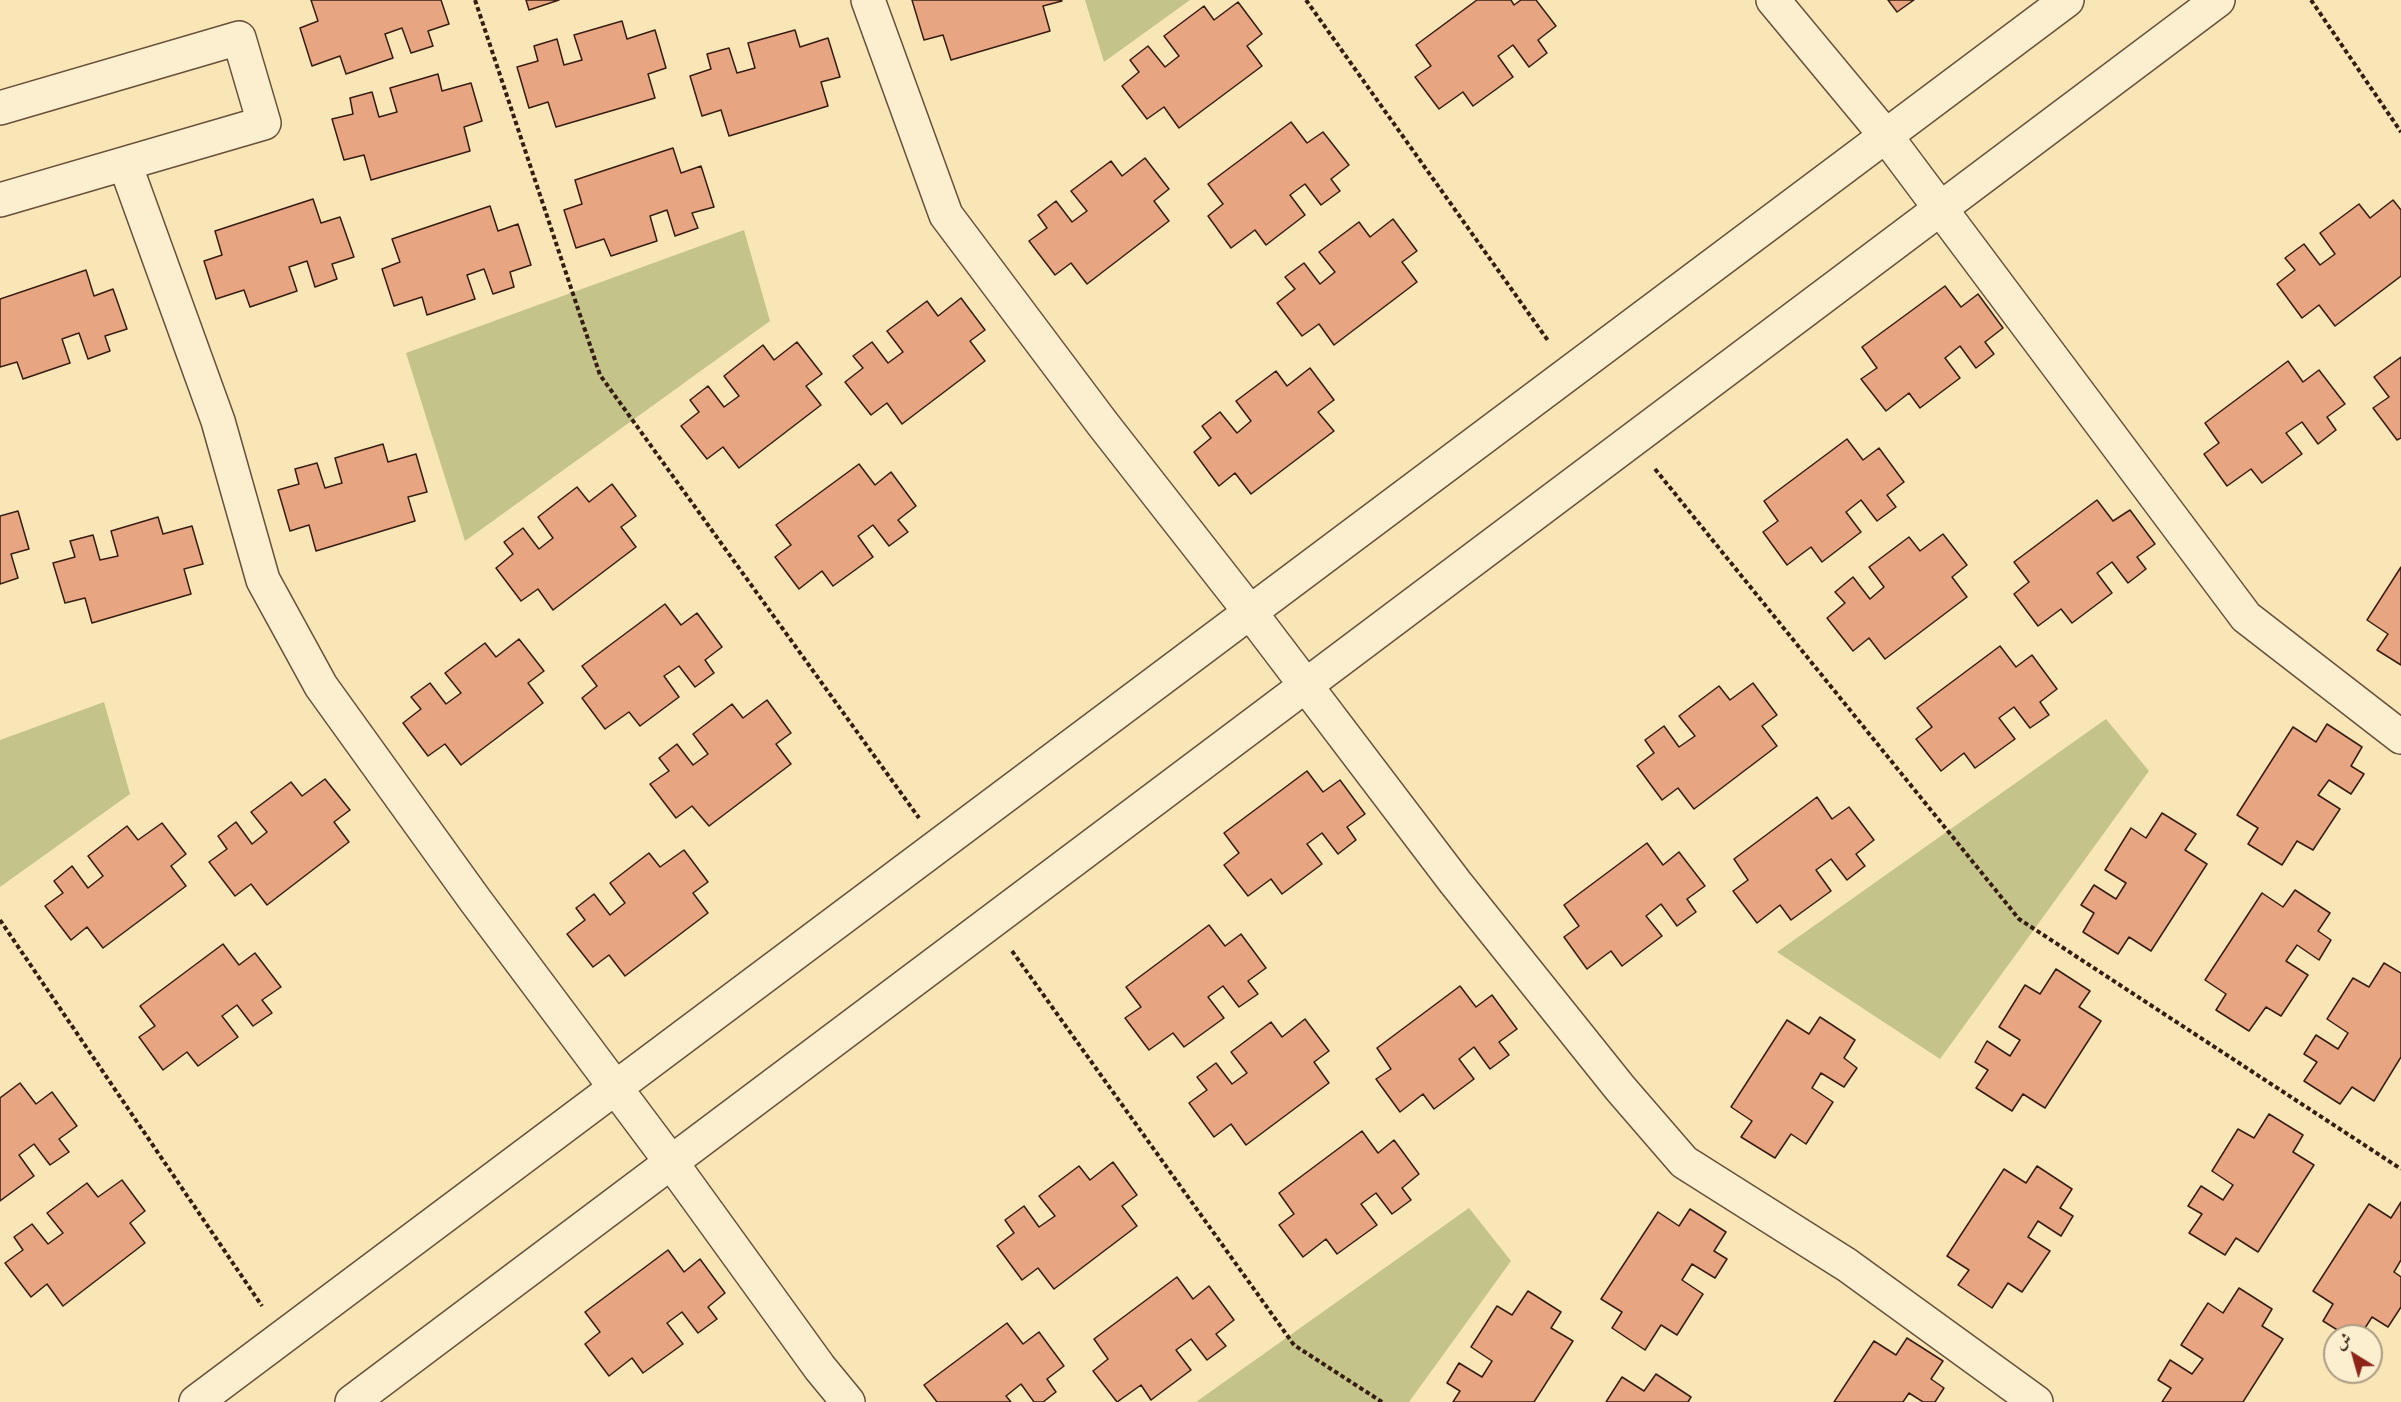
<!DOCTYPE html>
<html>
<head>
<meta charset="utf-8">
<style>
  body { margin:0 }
  #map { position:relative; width:2401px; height:1402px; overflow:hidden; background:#f9e6b6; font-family:"IM FELL Great Primer",Amiri,serif }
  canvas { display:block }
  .north { position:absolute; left:2323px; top:1324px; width:60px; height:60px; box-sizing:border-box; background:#fbefd0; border:2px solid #ad9b84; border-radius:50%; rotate:323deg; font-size:16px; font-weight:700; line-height:24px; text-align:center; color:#371d11 }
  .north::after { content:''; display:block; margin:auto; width:21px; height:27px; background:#8f2418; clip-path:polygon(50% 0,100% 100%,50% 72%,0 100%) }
</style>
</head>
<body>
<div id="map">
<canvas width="2401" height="1402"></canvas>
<div class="north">ش</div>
</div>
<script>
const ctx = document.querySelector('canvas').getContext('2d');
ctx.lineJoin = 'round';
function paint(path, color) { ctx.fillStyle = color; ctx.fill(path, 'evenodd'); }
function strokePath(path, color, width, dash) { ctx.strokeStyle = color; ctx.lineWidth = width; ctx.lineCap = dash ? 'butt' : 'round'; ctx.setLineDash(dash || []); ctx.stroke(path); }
const green = new Path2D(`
  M1085,0H1190L1104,62Z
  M744,230L770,321L465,541L406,353Z
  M104,702L130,794L0,887V740Z
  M2106,719L2149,771L1940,1059L1777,952Z
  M1469,1208L1511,1261L1409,1402H1196Z`);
const building = new Path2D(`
  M311,0H441L449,24L428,31L433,46L411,53L402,28L385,34L393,58L346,74L340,56L312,66L300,28L318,21Z
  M526,0H559L529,10Z
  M912,0H1061L1062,1L1043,6L1050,31L951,60L943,35L924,40Z
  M1477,0H1511L1514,5L1521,0H1536L1556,26L1538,40L1547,53L1529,67L1513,45L1498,56L1513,77L1473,106L1463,92L1439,109L1415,77L1431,66L1416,45Z
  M1888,0H1914L1897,12Z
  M1238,2L1262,34L1247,46L1262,66L1179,128L1164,107L1147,119L1122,86L1139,72L1130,60L1148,46L1165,67L1179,56L1164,36L1204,6L1214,20Z
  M622,21L627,39L655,30L666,68L648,74L655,98L556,127L548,102L529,108L517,67L538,61L534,46L557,39L564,65L582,60L574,35Z
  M795,30L800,47L828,38L840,77L821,82L828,106L729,136L721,110L702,116L690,76L711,69L707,54L729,48L737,73L755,68L748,43Z
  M438,74L442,91L471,83L482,121L464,127L470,151L371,180L364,155L344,160L332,119L353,114L350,98L372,92L379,117L397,112L390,88Z
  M1291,122L1307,143L1323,132L1349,165L1331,179L1340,191L1321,205L1305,184L1290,195L1305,215L1266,245L1255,230L1231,248L1208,216L1223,204L1208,184Z
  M673,148L681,173L701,166L714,207L692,213L698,228L675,236L667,210L650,216L657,241L611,256L604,239L576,248L564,210L582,204L575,180Z
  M1145,158L1169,189L1154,201L1169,221L1087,284L1071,263L1055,275L1029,241L1047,228L1038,215L1056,201L1072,222L1087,211L1071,191L1111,161L1122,176Z
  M313,199L321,223L340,217L354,257L332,264L337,279L315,287L307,261L289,267L297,291L250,307L244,290L216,299L204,261L222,255L215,231Z
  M2393,200L2401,210V276L2335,326L2319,305L2302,318L2277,284L2295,270L2285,258L2304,244L2320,265L2335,254L2320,233L2359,204L2370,218Z
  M490,206L498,231L518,224L531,265L510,272L514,287L493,294L484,269L467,275L475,299L427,315L422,297L394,306L382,269L400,262L392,239Z
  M1393,219L1417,251L1402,262L1417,282L1334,345L1319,324L1302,336L1277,303L1295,289L1285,277L1304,263L1320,284L1335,272L1319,252L1359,222L1370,237Z
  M86,270L94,296L113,289L127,329L105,336L110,351L88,359L79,333L62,339L70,363L23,379L17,362L0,367V299Z
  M1945,286L1961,307L1978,294L2003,328L1985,342L1994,354L1976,368L1960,346L1945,358L1960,378L1920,408L1909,393L1886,411L1861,379L1877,368L1862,347Z
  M961,298L985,330L970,341L985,361L902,424L887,403L871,415L845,382L863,368L853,356L872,342L888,363L903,352L887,331L927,301L938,316Z
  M797,342L822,374L806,386L821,405L739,468L723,447L707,459L681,426L699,412L690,400L708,386L724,407L739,396L724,376L763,345L774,360Z
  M2401,357V438L2397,440L2373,408L2389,397L2374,377Z
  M2288,361L2303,382L2319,370L2345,404L2327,417L2336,430L2318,444L2302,422L2286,433L2302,454L2262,483L2251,469L2227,486L2204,454L2219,443L2205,423Z
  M1310,368L1334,400L1318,412L1334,431L1251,494L1235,473L1219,486L1194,452L1211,438L1202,426L1220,412L1237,433L1251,421L1236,401L1276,371L1287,386Z
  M1847,439L1863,460L1879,448L1904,482L1887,495L1896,507L1877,521L1861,500L1846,512L1861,532L1822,562L1811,547L1787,565L1763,532L1778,521L1764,501Z
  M383,444L388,462L416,454L427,492L408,497L415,521L316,551L309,525L290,531L278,490L299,484L295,469L317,463L325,488L342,483L335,458Z
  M859,464L875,485L891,472L916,506L898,520L908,532L889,546L873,525L858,536L873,557L833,586L822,571L799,589L775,557L791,545L776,525Z
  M612,484L636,516L621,527L636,547L553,610L538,589L521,601L496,568L513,554L504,542L523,528L539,549L553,538L538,517L577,487L589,502Z
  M2097,500L2113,521L2130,510L2155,544L2137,557L2146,569L2128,583L2112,562L2097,573L2112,593L2072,623L2061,609L2038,626L2014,594L2029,582L2014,562Z
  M18,511L29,549L11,554L18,578L0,584V516Z
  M158,517L163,534L192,526L203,564L184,569L191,594L92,623L85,598L65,603L53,563L75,557L70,541L93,535L100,560L118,556L111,531Z
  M1943,534L1967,565L1952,577L1967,597L1885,659L1869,638L1853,651L1827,618L1845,603L1835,592L1853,577L1870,599L1884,587L1869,567L1909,537L1920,551Z
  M2401,567V665L2377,650L2388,634L2367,620Z
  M665,604L681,625L697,613L722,647L705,660L714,673L695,687L679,666L664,676L679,697L640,726L629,712L605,729L582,698L597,686L582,666Z
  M519,639L544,671L528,683L543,703L461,765L445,744L428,756L403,723L421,709L411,697L430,683L446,704L461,693L445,673L485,643L496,657Z
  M2000,646L2016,667L2032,655L2057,689L2040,702L2049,715L2030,728L2014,707L1999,718L2015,739L1975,768L1964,753L1941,771L1916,739L1932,727L1917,708Z
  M1753,683L1777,715L1762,726L1777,746L1694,809L1678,788L1662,800L1637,766L1654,753L1645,740L1664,726L1679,747L1695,736L1679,716L1719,686L1730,700Z
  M767,700L791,733L776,744L791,764L709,826L692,806L676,818L650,784L669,771L659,758L677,744L693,765L708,754L693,734L732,704L743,718Z
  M2327,724L2362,747L2351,766L2364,774L2351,794L2329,780L2318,795L2340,809L2313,850L2297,841L2282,865L2248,844L2258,828L2237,815L2293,727L2316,742Z
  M1307,771L1323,792L1340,780L1365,814L1347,827L1356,840L1338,854L1322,833L1307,844L1322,864L1282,894L1271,879L1248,896L1224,865L1239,853L1224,833Z
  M325,779L350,810L334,822L349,842L267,905L251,884L235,896L209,862L227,849L218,836L236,822L252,844L267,832L251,812L291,782L302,796Z
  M1817,797L1832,819L1849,807L1874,840L1856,854L1865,866L1847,880L1831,859L1816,870L1831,891L1791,920L1780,905L1757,923L1733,891L1748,880L1734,859Z
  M2162,813L2196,834L2185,850L2207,864L2151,951L2129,937L2118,954L2083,932L2094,913L2081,905L2094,885L2116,899L2126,883L2105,870L2131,828L2146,838Z
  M162,823L186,854L171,866L186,886L103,948L87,927L71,940L45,906L63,893L54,881L72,866L88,888L103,876L88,856L127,826L138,840Z
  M1647,843L1663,865L1679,852L1705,886L1687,899L1696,912L1677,926L1661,904L1646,916L1662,936L1622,966L1611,951L1587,969L1564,937L1579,926L1564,905Z
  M684,850L708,882L693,893L708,913L625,976L609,955L593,967L567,934L585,920L576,908L594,894L610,915L625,903L610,883L649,853L660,867Z
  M2295,890L2330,913L2318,931L2331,940L2319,960L2297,945L2286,961L2308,975L2281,1016L2266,1007L2249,1031L2216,1010L2226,994L2205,980L2262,893L2283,907Z
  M1209,925L1225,946L1241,934L1266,968L1248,981L1258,994L1239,1007L1223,986L1208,997L1224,1018L1184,1047L1173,1033L1149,1050L1125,1018L1141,1007L1126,987Z
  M223,944L239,965L255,953L281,987L262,1000L272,1013L253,1026L237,1005L222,1016L238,1037L198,1066L187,1052L163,1070L139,1037L155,1026L140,1006Z
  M2384,963L2401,973V1057L2374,1101L2352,1087L2340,1104L2304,1081L2317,1062L2304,1054L2316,1035L2338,1049L2348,1033L2327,1019L2353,978L2369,987Z
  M2056,969L2090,991L2079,1007L2101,1021L2045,1108L2023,1094L2012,1111L1976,1088L1988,1070L1975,1062L1987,1041L2010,1056L2020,1040L1999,1027L2025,985L2040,994Z
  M1460,986L1476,1007L1492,995L1517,1029L1499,1042L1509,1055L1490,1069L1474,1047L1459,1059L1474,1079L1434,1109L1423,1094L1400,1112L1376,1079L1391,1069L1377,1048Z
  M1820,1017L1855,1040L1844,1058L1857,1068L1844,1087L1821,1073L1812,1088L1833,1102L1806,1144L1791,1134L1775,1158L1741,1137L1752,1121L1731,1107L1787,1020L1809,1034Z
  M1305,1019L1329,1051L1314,1062L1329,1083L1246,1145L1231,1124L1214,1137L1189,1103L1207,1090L1197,1077L1216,1063L1232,1084L1247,1073L1231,1052L1271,1022L1282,1037Z
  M20,1083L36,1104L52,1092L77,1126L59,1139L69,1152L50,1165L34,1144L19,1155L34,1176L0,1201V1098Z
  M2269,1114L2303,1135L2293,1152L2314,1165L2258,1252L2236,1238L2225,1255L2189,1233L2202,1214L2188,1206L2201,1186L2223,1200L2233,1185L2212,1171L2238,1129L2254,1138Z
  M1362,1131L1378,1153L1394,1140L1419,1174L1402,1188L1411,1200L1392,1214L1376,1193L1361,1204L1377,1225L1337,1254L1326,1239L1303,1257L1279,1225L1294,1214L1279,1193Z
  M1113,1162L1137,1195L1122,1206L1137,1226L1054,1289L1038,1268L1022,1280L997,1246L1014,1233L1005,1220L1024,1206L1039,1227L1055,1216L1039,1196L1079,1166L1090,1180Z
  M2037,1166L2072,1189L2060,1208L2073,1216L2061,1236L2038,1221L2028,1237L2050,1251L2022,1292L2008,1283L1992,1308L1958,1285L1969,1270L1947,1256L2004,1169L2026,1183Z
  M122,1180L145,1211L130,1223L145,1243L63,1306L47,1284L31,1297L5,1263L23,1250L14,1237L32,1224L48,1244L63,1233L47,1213L87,1183L98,1197Z
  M2401,1202V1260L2394,1272L2401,1277V1307L2388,1327L2372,1317L2360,1336H2347L2323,1321L2333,1304L2313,1291L2369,1204L2391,1218Z
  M1690,1209L1726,1232L1714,1251L1727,1259L1715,1278L1692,1264L1682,1280L1703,1294L1677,1335L1661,1325L1645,1350L1612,1328L1622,1312L1601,1299L1658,1212L1679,1226Z
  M668,1250L684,1272L700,1259L725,1293L708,1307L717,1319L698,1333L682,1312L667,1323L683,1344L643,1373L632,1358L609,1376L585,1344L600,1332L585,1312Z
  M1177,1277L1193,1299L1209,1286L1234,1320L1216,1334L1226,1346L1207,1360L1191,1339L1176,1350L1191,1370L1151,1400L1141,1385L1117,1402L1093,1371L1108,1359L1094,1339Z
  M2239,1288L2272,1309L2262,1326L2283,1339L2243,1402H2162L2171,1388L2158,1380L2170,1360L2192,1374L2203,1359L2181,1345L2208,1303L2223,1313Z
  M1528,1291L1561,1312L1551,1328L1573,1341L1534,1402H1453L1460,1391L1447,1383L1459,1363L1482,1377L1492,1361L1471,1347L1497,1306L1512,1315Z
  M1007,1323L1023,1344L1039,1332L1064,1366L1047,1379L1056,1392L1043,1402H1034L1021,1384L1006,1396L1011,1402H937L924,1385Z
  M1907,1338L1943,1361L1931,1379L1944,1388L1935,1402H1923L1909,1393L1903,1402H1834L1874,1341L1896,1355Z
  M1656,1374L1691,1397L1688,1402H1606L1622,1377L1644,1391Z`);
const path = new Path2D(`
  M475,0L600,375L919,818
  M1306,0L1549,342
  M2311,0L2401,132
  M1655,469L2019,919L2401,1169
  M0,920L262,1306
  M1012,951L1294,1345L1382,1402`);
const minor = new Path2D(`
  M868,0L946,215L1102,423L1250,612L1455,882L1620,1088L1684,1162L1847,1265L2036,1402
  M1773,0L1886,136L2246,617L2401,737
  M0,108L239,38L264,123L0,200
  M125,164L218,421L263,580L321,686L475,900L671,1162L820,1368L848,1402
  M196,1402L2067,0
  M352,1402L2218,0`);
paint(green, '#c3c38a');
paint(building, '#e7a582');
strokePath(building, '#371d11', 1.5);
strokePath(minor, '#684f3a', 36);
strokePath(path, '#371d11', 4, [4.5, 3]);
strokePath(minor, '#fbefd0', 33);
</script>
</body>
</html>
